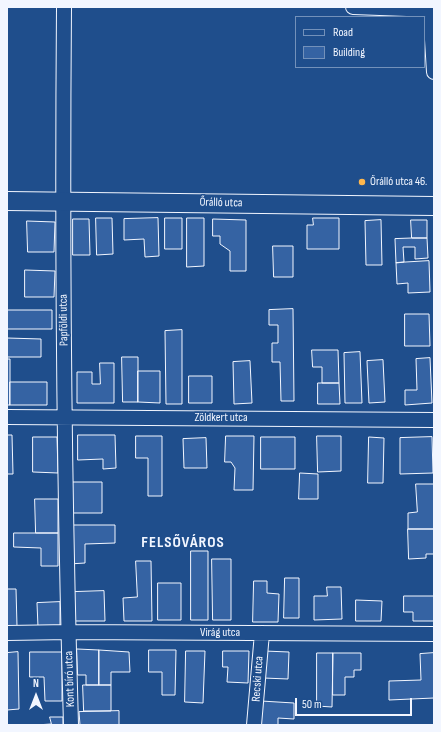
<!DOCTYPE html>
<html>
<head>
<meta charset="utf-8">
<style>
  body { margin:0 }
  #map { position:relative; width:441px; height:732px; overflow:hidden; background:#1f4e8c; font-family:"Sofia Sans Condensed",sans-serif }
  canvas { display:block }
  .frame { position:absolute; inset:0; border:8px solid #f2f6ff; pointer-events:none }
  .legend { position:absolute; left:295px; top:16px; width:130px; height:52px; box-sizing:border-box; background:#1f4e8c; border:1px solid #7391ba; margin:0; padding:5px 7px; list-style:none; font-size:12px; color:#f2f6ff }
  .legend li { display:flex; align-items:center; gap:8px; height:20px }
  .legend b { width:20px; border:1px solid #7391ba }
  .north { position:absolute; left:16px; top:676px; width:40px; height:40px; -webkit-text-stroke:3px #1f4e8c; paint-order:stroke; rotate:0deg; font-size:11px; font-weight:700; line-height:16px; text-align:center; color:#f2f6ff }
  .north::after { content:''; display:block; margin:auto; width:14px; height:18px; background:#f2f6ff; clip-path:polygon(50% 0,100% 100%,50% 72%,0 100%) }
  .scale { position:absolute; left:295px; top:698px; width:117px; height:18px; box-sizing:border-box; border:2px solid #f2f6ff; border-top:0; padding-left:5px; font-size:12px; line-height:14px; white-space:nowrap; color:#f2f6ff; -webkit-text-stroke:3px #1f4e8c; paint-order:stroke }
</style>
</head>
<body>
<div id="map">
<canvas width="441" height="732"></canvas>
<div class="frame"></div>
<ul class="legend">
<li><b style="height:5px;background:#1f4e8c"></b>Road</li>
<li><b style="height:11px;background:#3563a3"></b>Building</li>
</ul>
<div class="north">N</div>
<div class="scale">50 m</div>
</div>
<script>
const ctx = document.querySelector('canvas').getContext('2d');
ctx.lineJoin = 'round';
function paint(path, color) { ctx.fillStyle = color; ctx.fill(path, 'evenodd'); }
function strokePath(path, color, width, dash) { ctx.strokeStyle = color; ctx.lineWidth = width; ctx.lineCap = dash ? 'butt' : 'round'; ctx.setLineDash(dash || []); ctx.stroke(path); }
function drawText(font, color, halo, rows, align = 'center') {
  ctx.font = font + ' "Sofia Sans Condensed",sans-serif'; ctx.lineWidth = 3; ctx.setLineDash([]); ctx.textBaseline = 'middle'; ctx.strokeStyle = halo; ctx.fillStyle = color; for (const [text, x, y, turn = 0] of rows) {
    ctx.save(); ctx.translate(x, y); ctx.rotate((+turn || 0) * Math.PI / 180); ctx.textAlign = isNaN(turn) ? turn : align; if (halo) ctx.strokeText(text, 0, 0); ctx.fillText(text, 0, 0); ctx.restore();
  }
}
const building = new Path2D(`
  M96,218H112L113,254L97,255Z
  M158,218L159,256L145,257L144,239L124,240V219Z
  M165,218H182V249H165Z
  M187,218H204V266L187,267Z
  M313,218H339V249H307V225H313Z
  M73,219H89L90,255H73Z
  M213,219L246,220V271H230V251L220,244V236H213Z
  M381,220L382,265H366L365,221Z
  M411,220H427V238H412Z
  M27,221L55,222L54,252H28Z
  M412,238H427L428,258L415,259V247H403L404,262L396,263L395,239Z
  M273,246H293V277H274Z
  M429,261L430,292L408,293V283L397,284L396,263Z
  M25,270L55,271L54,297H25Z
  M293,309L294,401H281L280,362H272V343H278V325H269V310Z
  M7,310H52V329H7Z
  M405,314H429L430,346H405Z
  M182,330V404H166L165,331Z
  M7,338L41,339V357H7Z
  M312,350H338L339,383H322V367H313Z
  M360,352L362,403H345L344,353Z
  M122,357H138V402H123Z
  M430,358L432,403L405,405V390H417L416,359Z
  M7,359H10V405H7Z
  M383,360L385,402L369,403L367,361Z
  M250,361L252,403L234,404L233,362Z
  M100,363H114V403H77V372H92V384H100Z
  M138,371H160V403L138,402Z
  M189,376H212V403H189Z
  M10,382H47V405H10Z
  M318,383H339L340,404H318Z
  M7,435H12L13,474H7Z
  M78,435H115L116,468L103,469V459L78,460Z
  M136,436H162V496H148V458H136Z
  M226,436H254L253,490H234L235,468L231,462H225Z
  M317,436H341V471L318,472Z
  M33,437H57L58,473L33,472Z
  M261,437H295V469H261Z
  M369,437L384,438L383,483H368Z
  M432,437L433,473L400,474V438Z
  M206,438L207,468H184L183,439Z
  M300,473L318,474V499H299Z
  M69,482H102V513H70Z
  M416,484H434V529H408V513L417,512Z
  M35,499H58V533H36Z
  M69,525H115V543L85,544V563L69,564Z
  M408,529H434V554H426V558L409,559Z
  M14,533H58V566H41V548L14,547Z
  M191,551H208V620H191Z
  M212,559H231V620H213Z
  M136,561H151L152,621H124L123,598L137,597Z
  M285,578H299V618H284Z
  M254,581H267V593L279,594L278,622H253Z
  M158,583H181V620H158Z
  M327,587H341L342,619L314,620V596H327Z
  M7,589H16L17,626H7Z
  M104,591L105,621H75L74,592Z
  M404,596H434V621H413V612H404Z
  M356,600L382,601L381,621H356Z
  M60,602V626L38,627L37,603Z
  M77,649L99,650V685H86V675H78Z
  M99,650L129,652L130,672H111V685H99Z
  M149,650H176L175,695H162V672H149Z
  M186,651H205L203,703L185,702Z
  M223,651H249L248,683L227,682L228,667H223Z
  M264,651L289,652L288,679L263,678Z
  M18,652L19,709L7,710V653Z
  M30,652H62V701H45L44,677H30Z
  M317,653H333L332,707L317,706Z
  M333,653H361V670H354V677H345V695H333Z
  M434,653V698L389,700V681L421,680L420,654Z
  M83,685H111V711H84Z
  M261,701L294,703V719L278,718V725H260Z
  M119,711V725H80L79,712Z
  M50,717H63V725H36L51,724Z`);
const minor = new Path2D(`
  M64,7C62,246 64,486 71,725
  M353,7L434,10
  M430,7L434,72
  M7,417L434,420
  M7,633L69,632L434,634
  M254,725L262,633`);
const tertiary = new Path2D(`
  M7,201L434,206`);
const markers = [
  [362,182,4,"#ffb74d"]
];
const poiNames = [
  ["Őrálló utca 46.",370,182]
];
const streetNames = [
  ["Őrálló utca",221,203,1],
  ["Papföldi utca",64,320,-91],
  ["Zöldkert utca",221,418],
  ["Virág utca",220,633],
  ["Kont bíró utca",70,679,-92],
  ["Recski utca",258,679,-86]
];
const districtNames = [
  ["FELSŐVÁROS",183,543]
];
paint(building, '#3563a3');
strokePath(building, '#f2f6ff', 1);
strokePath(minor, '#f2f6ff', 16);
strokePath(tertiary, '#f2f6ff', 20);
strokePath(minor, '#1f4e8c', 14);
strokePath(tertiary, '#1f4e8c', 18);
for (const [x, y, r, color] of markers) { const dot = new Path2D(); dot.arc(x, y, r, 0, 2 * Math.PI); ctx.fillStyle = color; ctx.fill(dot); strokePath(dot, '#1f4e8c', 1.5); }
drawText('12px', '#f2f6ff', '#1f4e8c', poiNames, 'left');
drawText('12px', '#f2f6ff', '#1f4e8c', streetNames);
ctx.letterSpacing = '1px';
drawText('bold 16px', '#f2f6ff', '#1f4e8c', districtNames);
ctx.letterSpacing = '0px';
</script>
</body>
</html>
